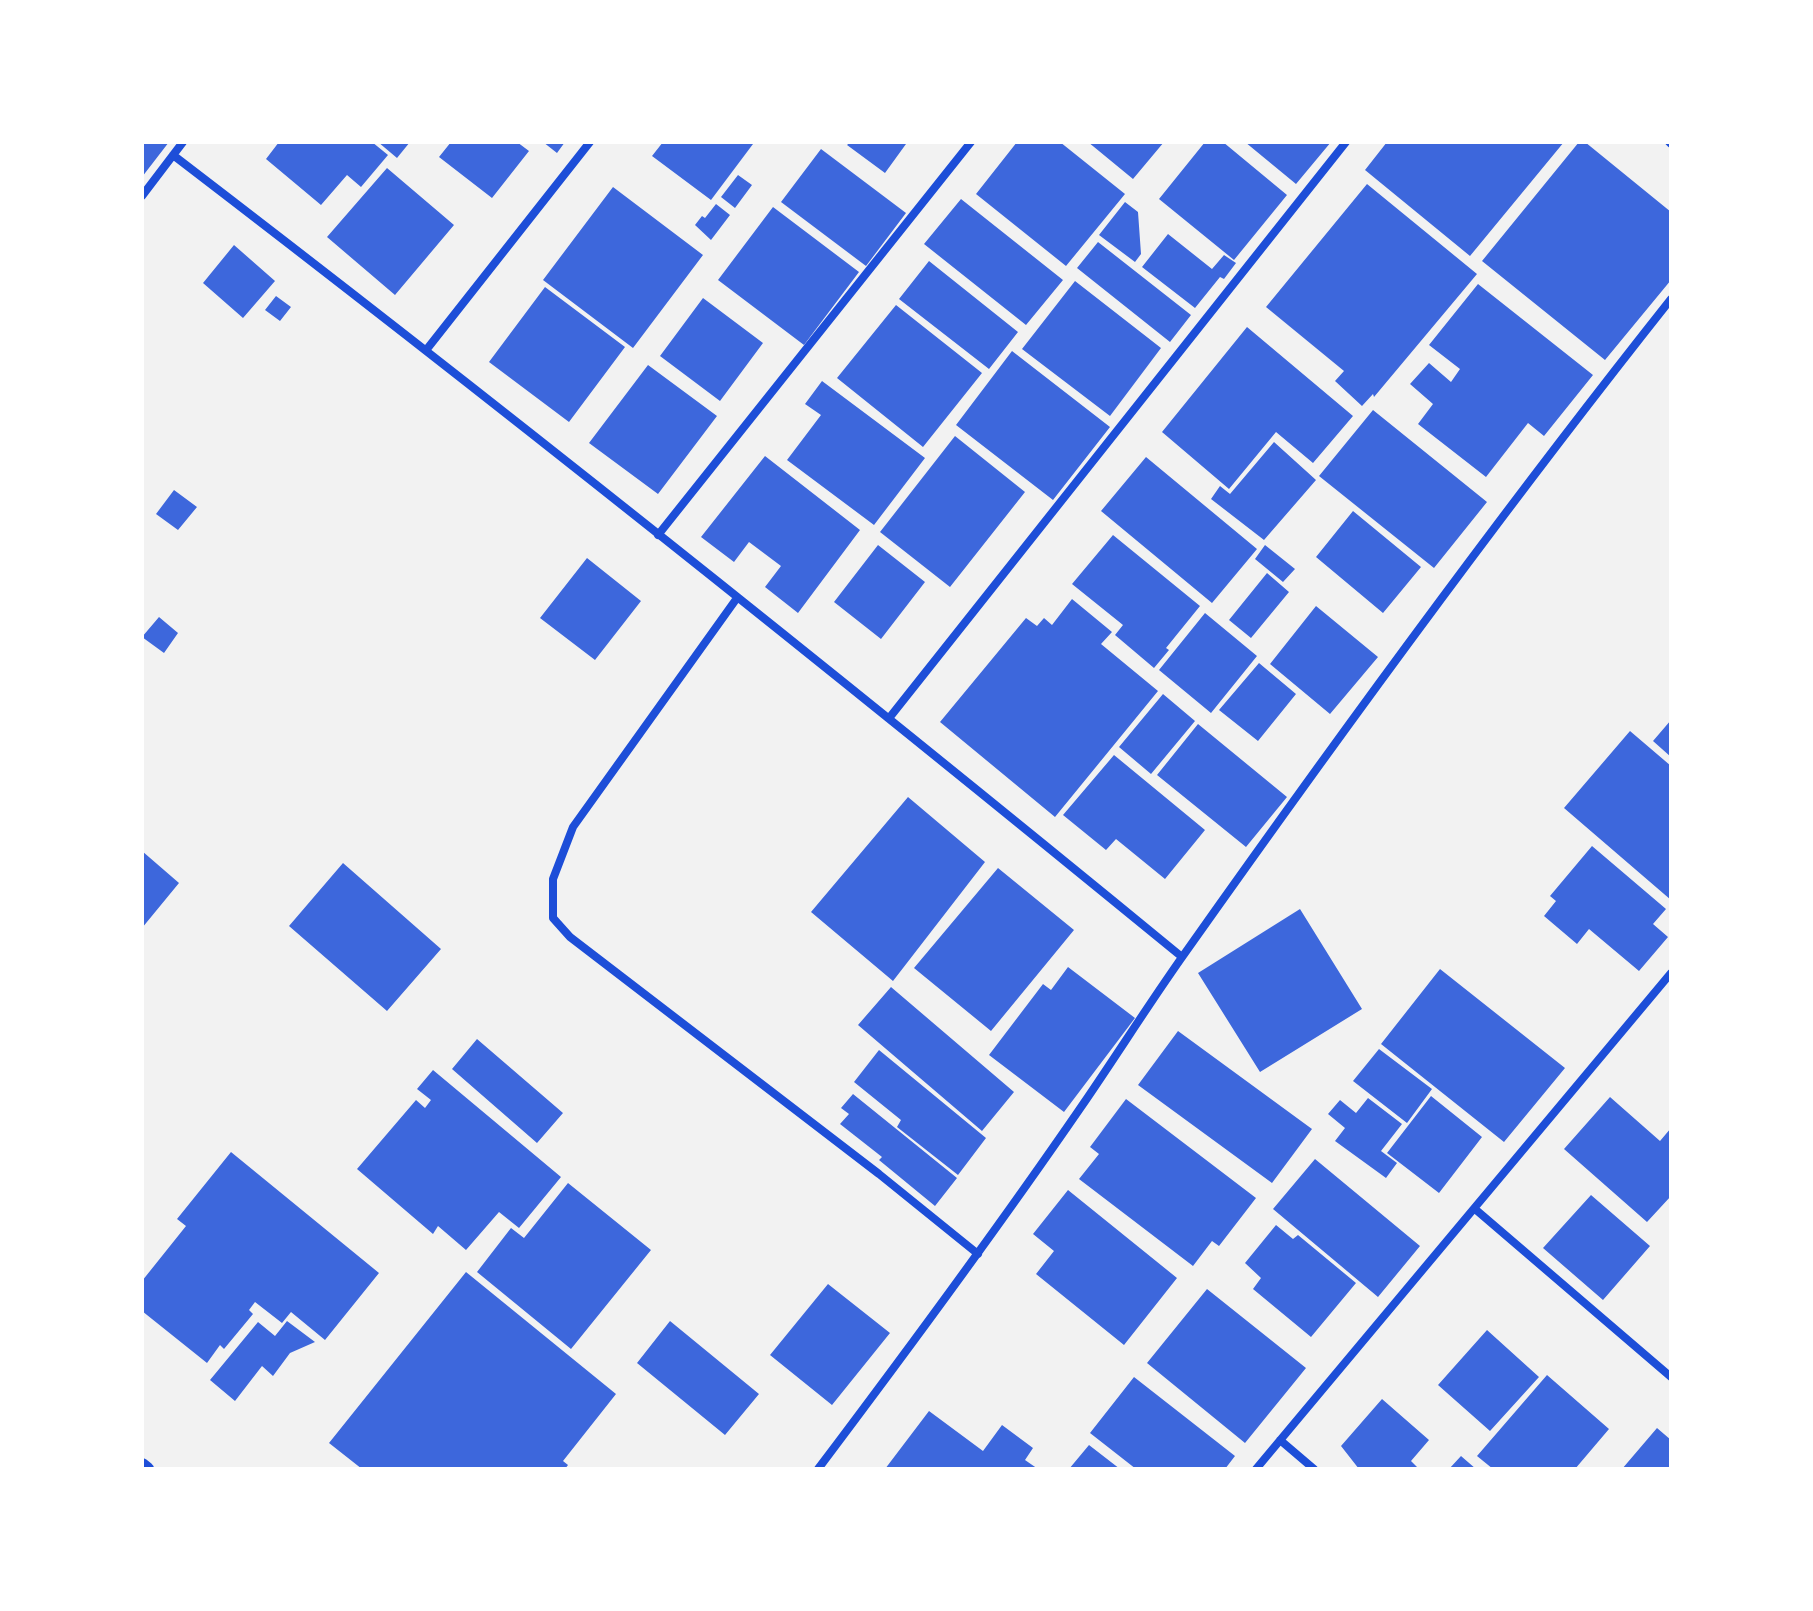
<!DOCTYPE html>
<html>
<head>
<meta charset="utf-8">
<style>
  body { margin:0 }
  #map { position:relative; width:1813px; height:1611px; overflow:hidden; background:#f2f2f2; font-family:Spectral,serif }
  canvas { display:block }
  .frame { position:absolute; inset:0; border:144px solid #fff; pointer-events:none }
</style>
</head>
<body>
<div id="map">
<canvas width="1813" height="1611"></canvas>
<div class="frame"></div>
</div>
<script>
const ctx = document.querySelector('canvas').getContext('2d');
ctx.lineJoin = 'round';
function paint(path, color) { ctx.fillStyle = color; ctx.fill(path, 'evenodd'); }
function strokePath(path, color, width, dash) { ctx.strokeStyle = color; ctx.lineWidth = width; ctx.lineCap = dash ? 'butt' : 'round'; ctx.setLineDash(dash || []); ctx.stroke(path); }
const building = new Path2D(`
  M142,142H169L142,177Z
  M279,142H372L388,155L361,187L347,175L321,205L266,159Z
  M378,142H410L397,158Z
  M451,142H517L529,151L492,198L439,157Z
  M543,142H565L557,153Z
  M663,142H750L753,144L711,200L652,156Z
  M850,142H903L906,144L885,173L847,145Z
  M1017,142H1060L1125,194L1066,266L976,194Z
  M1088,142H1164L1133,179Z
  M1205,142H1223L1287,195L1234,260L1159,199Z
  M1245,142H1331L1296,184Z
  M1387,142H1564L1470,256L1365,170Z
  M1579,142H1585L1671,212V280L1605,360L1482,261Z
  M821,149L906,213L866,266L781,202Z
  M387,168L454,225L395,295L327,237Z
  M738,175L752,185L735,208L721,197Z
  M1367,184L1477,274L1374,397L1373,394L1362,406L1335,381L1344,371L1266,307Z
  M613,187L703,255L633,348L543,280Z
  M961,199L1063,280L1026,325L924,244Z
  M1125,202L1138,212L1141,254L1135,262L1099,235Z
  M716,204L730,215L711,240L695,225L702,216L705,218Z
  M773,207L859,272L804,345L718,280Z
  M1168,234L1212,269L1224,255L1236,263L1224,279L1220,277L1195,308L1142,267Z
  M1098,242L1191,315L1170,342L1077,268Z
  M234,245L275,281L243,318L203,283Z
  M929,261L1018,332L989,369L899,299Z
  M1075,281L1161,348L1110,416L1022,349Z
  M1478,284L1593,375L1544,436L1528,423L1486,477L1418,424L1433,404L1410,384L1429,363L1451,382L1460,369L1429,345Z
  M545,287L625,347L569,422L489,362Z
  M276,296L291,307L280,321L265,310Z
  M703,298L763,343L720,401L660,356Z
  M896,305L982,373L923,447L837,378Z
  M1247,327L1353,416L1313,463L1276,432L1229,489L1162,432Z
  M1012,351L1110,427L1053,500L956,425Z
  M648,365L717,416L658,494L589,443Z
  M822,381L925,458L874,525L787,460L821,415L805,404Z
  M1373,410L1487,502L1434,568L1319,476Z
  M955,436L1025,492L950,587L880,532Z
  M1274,442L1316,480L1264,540L1211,499L1220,486L1230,494Z
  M765,456L860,530L798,613L765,587L781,566L749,542L734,562L701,537Z
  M1146,457L1257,549L1212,603L1101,511Z
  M174,490L197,507L178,530L156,514Z
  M1353,511L1421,567L1383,613L1316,557Z
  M1113,535L1200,606L1166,648L1169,650L1154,668L1115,635L1123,625L1072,584Z
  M878,545L925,582L881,639L834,602Z
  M1265,545L1295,569L1283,582L1255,559Z
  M587,558L641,601L595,660L540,618Z
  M1267,573L1289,592L1251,638L1229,620Z
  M1072,599L1112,632L1101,644L1158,691L1055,817L940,722L1026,618L1037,626L1044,618L1052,625Z
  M1316,606L1378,657L1330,714L1270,664Z
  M1205,613L1257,656L1211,713L1159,670Z
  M159,617L178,633L164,653L142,637Z
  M1259,663L1296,694L1258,741L1219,710Z
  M1163,694L1195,721L1151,774L1119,747Z
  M1671,720V757L1653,741Z
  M1198,724L1287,797L1246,847L1157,775Z
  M1630,731L1671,766V900L1564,808Z
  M1114,755L1205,830L1165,879L1116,839L1106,850L1063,815Z
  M908,797L985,862L893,981L811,912Z
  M1592,846L1666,909L1653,924L1668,937L1639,971L1589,929L1577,944L1544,916L1556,901L1550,896Z
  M142,851L179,883L142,928Z
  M343,863L441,949L387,1011L289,926Z
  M998,868L1074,930L991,1031L914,968Z
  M1300,909L1362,1009L1260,1072L1198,973Z
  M1068,967L1135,1018L1064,1112L989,1055L1043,984L1051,990Z
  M1440,969L1565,1068L1504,1142L1381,1044Z
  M891,987L1014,1092L982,1131L858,1025Z
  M1178,1031L1312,1129L1272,1183L1138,1085Z
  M477,1039L563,1113L537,1143L452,1069Z
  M1379,1049L1432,1089L1407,1123L1353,1081Z
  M879,1050L986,1138L958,1175L897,1127L901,1120L854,1082Z
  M433,1070L561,1177L519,1228L499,1212L466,1250L438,1226L433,1234L357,1169L416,1100L425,1108L431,1100L417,1089Z
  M853,1094L957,1178L935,1206L879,1160L882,1157L840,1124L849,1114L841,1108Z
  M1431,1096L1482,1137L1439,1193L1387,1153Z
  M1610,1097L1660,1141L1671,1128V1196L1647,1222L1564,1149Z
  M1368,1098L1402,1124L1381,1151L1397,1163L1386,1178L1335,1141L1345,1128L1328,1114L1340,1100L1356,1113Z
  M1126,1099L1256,1198L1219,1246L1212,1241L1193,1266L1079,1179L1099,1154L1090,1147Z
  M231,1152L379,1273L325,1340L291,1312L282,1323L255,1302L249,1310L253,1314L224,1349L220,1345L207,1363L142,1311V1281L186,1226L177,1219Z
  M1315,1159L1420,1246L1378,1297L1273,1209Z
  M568,1183L651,1250L571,1349L477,1272L511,1228L524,1238Z
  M1068,1190L1177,1278L1124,1345L1036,1274L1054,1251L1033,1234Z
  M1591,1195L1650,1246L1603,1300L1543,1248Z
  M1276,1225L1293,1239L1298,1235L1356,1283L1311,1337L1253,1289L1261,1278L1245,1263Z
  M466,1272L616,1394L563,1461L568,1465L565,1469H362L329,1443Z
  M828,1284L890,1333L832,1405L770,1355Z
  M1207,1289L1306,1368L1245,1443L1147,1363Z
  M287,1321L315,1342L290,1353L273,1376L262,1366L235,1401L210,1380L258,1322L275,1336Z
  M670,1321L759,1394L725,1435L637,1363Z
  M1487,1330L1539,1377L1490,1431L1438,1385Z
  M1547,1375L1609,1429L1575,1469H1493L1477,1456Z
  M1134,1377L1235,1456L1225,1469H1136L1090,1433Z
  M1382,1399L1429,1440L1411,1461L1419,1469H1359L1341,1446Z
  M929,1411L983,1451L1002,1425L1033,1448L1025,1460L1038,1469H885Z
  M1657,1428L1671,1440V1469H1622Z
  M1089,1445L1120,1469H1069Z
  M1461,1456L1476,1469H1449Z`);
const minor = new Path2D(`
  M1669,142L1671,144
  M173,155C514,416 850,685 1182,957
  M142,196L183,142
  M427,349L590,142
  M658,535L971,142
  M737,598L573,827L553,879V918L570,937L879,1174L978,1254
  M890,717L1346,142
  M1475,1209L1671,1377
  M1280,1440L1314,1469
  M818,1469C907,1351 995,1232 1079,1110C1115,1058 1148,1005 1185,953C1342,731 1502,512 1671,299
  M1256,1469L1671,973`);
const tertiary = new Path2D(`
  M142,1465L147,1469`);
paint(building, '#3d67dc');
strokePath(minor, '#1d4ed8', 8);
strokePath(tertiary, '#1d4ed8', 14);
</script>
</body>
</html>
